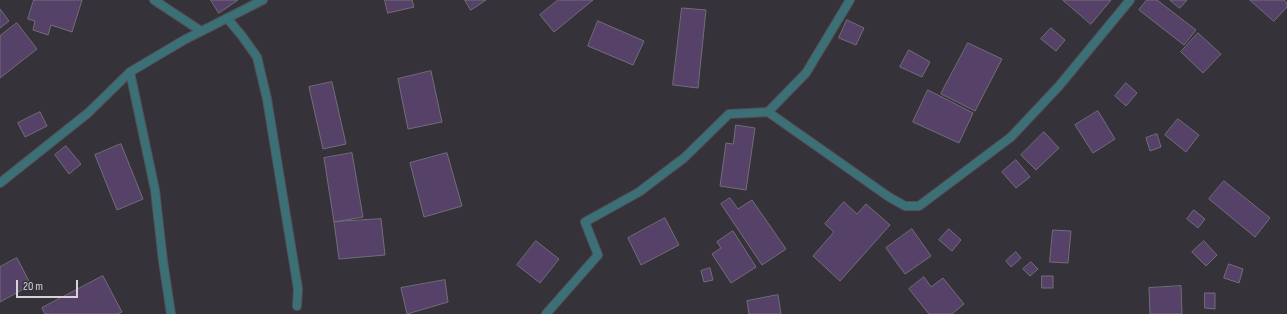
<!DOCTYPE html>
<html>
<head>
<meta charset="utf-8">
<style>
  body { margin:0 }
  #map { position:relative; width:1287px; height:314px; overflow:hidden; background:#36323a; font-family:"Sofia Sans Condensed",sans-serif }
  canvas { display:block }
  .scale { position:absolute; left:16px; top:280px; width:62px; height:18px; box-sizing:border-box; border:2px solid #d6d3d9; border-top:0; padding-left:5px; font-size:12px; line-height:14px; white-space:nowrap; color:#d6d3d9; -webkit-text-stroke:3px #36323a; paint-order:stroke }
</style>
</head>
<body>
<div id="map">
<canvas width="1287" height="314"></canvas>
<div class="scale">20 m</div>
</div>
<script>
const ctx = document.querySelector('canvas').getContext('2d');
ctx.lineJoin = 'round';
function paint(path, color) { ctx.fillStyle = color; ctx.fill(path, 'evenodd'); }
function strokePath(path, color, width, dash) { ctx.strokeStyle = color; ctx.lineWidth = width; ctx.lineCap = dash ? 'butt' : 'round'; ctx.setLineDash(dash || []); ctx.stroke(path); }
const building = new Path2D(`
  M34,0H82L72,32L51,25L48,35L33,30L35,21L28,19Z
  M211,0H238L219,13Z
  M385,0H412L414,7L388,13Z
  M465,0H486L471,10Z
  M558,0H593L554,32L540,15Z
  M1063,0H1111L1091,24Z
  M1147,0H1157L1196,30L1184,45L1139,10Z
  M1170,0H1187L1180,8Z
  M1250,0H1284L1287,3V7L1274,21Z
  M682,8L706,10L698,88L673,85Z
  M0,9L9,21L0,28Z
  M847,20L864,28L856,45L839,38Z
  M598,21L644,41L633,65L588,46Z
  M17,23L37,49L0,78V36Z
  M1051,28L1065,40L1056,51L1041,39Z
  M1198,33L1221,54L1203,73L1181,52Z
  M968,43L1002,59L975,111L941,94Z
  M909,50L930,62L922,77L900,67Z
  M431,71L442,122L408,129L398,79Z
  M332,82L346,144L323,149L309,87Z
  M1126,83L1137,93L1126,106L1115,96Z
  M928,90L973,113L959,143L913,122Z
  M1098,111L1115,139L1093,153L1075,125Z
  M40,112L47,126L25,137L18,123Z
  M1178,119L1199,135L1186,152L1165,135Z
  M736,125L755,128L746,190L720,186L726,143L733,144Z
  M1044,132L1059,148L1036,170L1021,155Z
  M1157,134L1161,147L1150,151L1146,138Z
  M121,144L143,199L117,210L95,155Z
  M66,146L81,164L69,174L55,155Z
  M352,153L363,217L334,222L324,158Z
  M447,153L462,206L424,217L410,163Z
  M1016,160L1030,177L1016,188L1002,172Z
  M1224,181L1270,218L1255,237L1209,199Z
  M730,198L738,209L752,200L786,249L762,265L721,204Z
  M844,202L857,214L866,204L890,225L840,281L813,256L834,232L825,224Z
  M1194,210L1205,219L1198,228L1187,219Z
  M665,218L679,245L641,265L628,238Z
  M381,219L385,255L339,259L334,222Z
  M912,229L931,256L905,274L886,248Z
  M949,229L961,240L952,251L939,240Z
  M1053,230L1071,231L1068,263L1050,262Z
  M733,231L756,267L731,283L712,254L721,248L717,242Z
  M536,241L559,259L540,283L517,265Z
  M1204,241L1217,255L1206,266L1192,252Z
  M1016,252L1021,258L1011,267L1006,261Z
  M17,258L31,285L0,302V267Z
  M1031,262L1038,269L1030,276L1023,269Z
  M1229,264L1243,269L1239,283L1224,278Z
  M710,268L713,280L704,282L701,271Z
  M103,276L122,312L117,314H45L42,308Z
  M1042,276H1053V288H1042Z
  M924,277L931,287L943,278L964,304L952,314H929L909,289Z
  M445,280L448,302L407,314L401,288Z
  M1181,286L1182,314H1150L1149,288Z
  M1205,293H1215V309L1205,308Z
  M778,295L781,314H749L747,301Z`);
const service = new Path2D(`
  M227,18L242,36L257,57L267,99L298,289L297,306`);
const minor = new Path2D(`
  M154,0L201,31
  M130,72L155,190L163,261L171,314
  M768,112L889,197L905,206H919L1011,137L1059,86L1130,0
  M0,183L88,113L130,72L184,40L263,0
  M546,314L598,255L585,222L639,192L684,158L729,114L768,112L806,73L850,0`);
paint(building, '#564268');
strokePath(building, '#726d78', 1);
strokePath(service, '#534f57', 10);
strokePath(minor, '#534f57', 10);
strokePath(service, '#3c7077', 8);
strokePath(minor, '#3c7077', 8);
</script>
</body>
</html>
